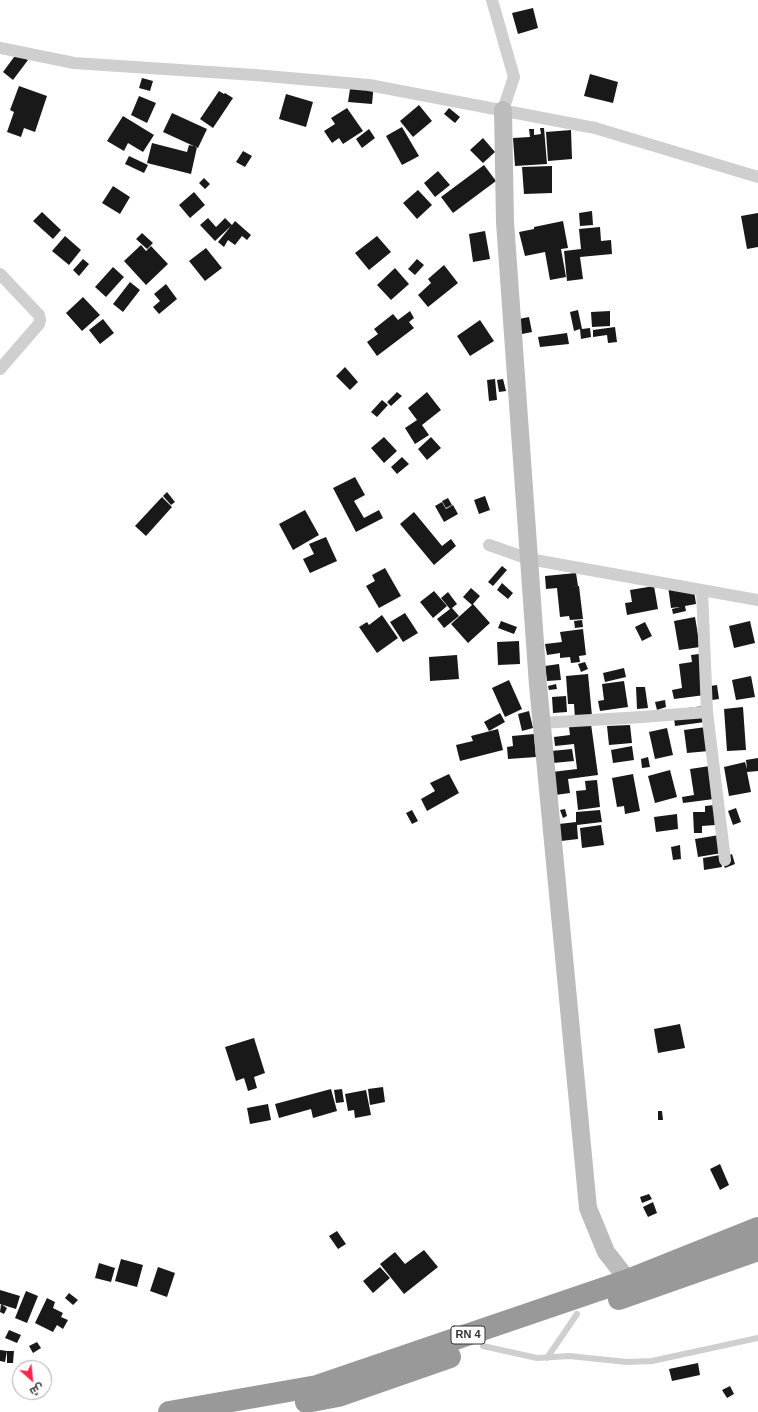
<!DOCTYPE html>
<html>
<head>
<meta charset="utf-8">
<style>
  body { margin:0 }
  #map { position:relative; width:758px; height:1412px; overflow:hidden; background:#fff; font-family:Helvetica,Cairo,sans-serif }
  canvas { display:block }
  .north { position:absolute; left:12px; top:1360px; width:40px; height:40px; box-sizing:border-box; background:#fff; border:1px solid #adadad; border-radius:50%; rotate:153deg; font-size:11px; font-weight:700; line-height:16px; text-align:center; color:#323232 }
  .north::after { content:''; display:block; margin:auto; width:14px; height:18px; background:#f62748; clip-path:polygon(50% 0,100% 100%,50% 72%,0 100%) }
</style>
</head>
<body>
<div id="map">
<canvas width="758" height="1412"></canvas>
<div class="north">ش</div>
</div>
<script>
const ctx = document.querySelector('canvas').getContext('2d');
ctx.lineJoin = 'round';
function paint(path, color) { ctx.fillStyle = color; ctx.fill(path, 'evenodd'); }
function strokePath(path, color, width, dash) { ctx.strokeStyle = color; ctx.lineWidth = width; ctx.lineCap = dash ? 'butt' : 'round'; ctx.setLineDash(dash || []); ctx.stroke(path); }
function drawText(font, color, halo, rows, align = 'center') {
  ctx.font = font + ' Helvetica,sans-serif'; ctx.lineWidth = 4; ctx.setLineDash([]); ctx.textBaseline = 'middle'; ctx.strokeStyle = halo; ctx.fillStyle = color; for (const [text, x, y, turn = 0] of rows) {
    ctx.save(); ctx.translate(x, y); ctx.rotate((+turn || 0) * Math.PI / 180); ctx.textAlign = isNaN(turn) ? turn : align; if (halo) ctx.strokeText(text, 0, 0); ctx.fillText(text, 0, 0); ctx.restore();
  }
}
const building = new Path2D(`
  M533,8L538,28L518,34L512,13Z
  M17,53L28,60L13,80L3,72Z
  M590,74L618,82L613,103L584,96Z
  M142,78L153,81L150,91L139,88Z
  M374,83L372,104L348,102L350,89Z
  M19,86L47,96L35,132L24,128L21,137L7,132L14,112L10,110Z
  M219,91L224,94L225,93L233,98L213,128L200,119Z
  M286,94L313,102L306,127L279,119Z
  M139,96L156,103L147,123L131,115Z
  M419,105L432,121L413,137L400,121Z
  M347,108L363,131L343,144L339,138L332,143L324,131L335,124L331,118Z
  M449,108L460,117L455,123L444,114Z
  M172,113L207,129L198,148L163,132Z
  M123,116L154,135L143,152L128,143L124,151L107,141Z
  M402,127L419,156L402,165L386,136Z
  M540,128H544L547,164L515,166L513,138L530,137L529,129H534V135L541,134Z
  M369,129L375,138L362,148L356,139Z
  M571,130L572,159L548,161L546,132Z
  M483,138L495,152L483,163L470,150Z
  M152,143L187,152L189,145L197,147L191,174L147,163Z
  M243,151L252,156L245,167L236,162Z
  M129,156L148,165L144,173L125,164Z
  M484,165L496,181L453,213L441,197Z
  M552,166V193L524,194L522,167Z
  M438,171L450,185L435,197L424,183Z
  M204,178L210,184L205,189L199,183Z
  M113,186L130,197L120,214L102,203Z
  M418,190L432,205L417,219L403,203Z
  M194,192L205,205L190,218L179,205Z
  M592,211L593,225L580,226L579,213Z
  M42,212L61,230L53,239L33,221Z
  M758,213V247L747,249L741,216Z
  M208,218L216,227L225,218L232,225L235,221L251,235L247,240L242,236L235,245L228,240L224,247L218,242L231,226L215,241L200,225Z
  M563,221L568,248L561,249L566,277L550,280L545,252L525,256L519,232L534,229V227Z
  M600,227L601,241L611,240L612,254L580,257L583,279L567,281L564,251L581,249L579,229Z
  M485,231L490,259L473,262L469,234Z
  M142,233L153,243L147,249L136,239Z
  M65,236L81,250L69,265L52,251Z
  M377,236L391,252L369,270L355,253Z
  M141,245L146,251L151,246L168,264L146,285L124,261Z
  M206,248L222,268L205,281L189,261Z
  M83,259L89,264L79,276L73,270Z
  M417,259L424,265L415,275L408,269Z
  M444,265L458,283L428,307L418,295L431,283L428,279Z
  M113,267L124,277L106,297L95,287Z
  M395,268L409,284L391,300L377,285Z
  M130,282L140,290L123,312L113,304Z
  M166,284L177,299L159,314L153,307L160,301L154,294Z
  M83,297L100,315L82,331L66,313Z
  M578,310L582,329L590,328L591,337L581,339L580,329L574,331L570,312Z
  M410,311L414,318L409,322L414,328L377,356L367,342L378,334L374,329L393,314L398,320Z
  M610,311V326L592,327L591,312Z
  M529,317L532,332L522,334L519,319Z
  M103,319L114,333L100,344L89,330Z
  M480,320L494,341L470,356L457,336Z
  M615,327L617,342L608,343L607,335L593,337V330Z
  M567,333L569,344L540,347L538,337Z
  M345,367L358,382L350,390L336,376Z
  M495,379L497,400L489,401L487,380Z
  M503,379L506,391L499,392L497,380Z
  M397,392L402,396L391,406L387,402Z
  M427,392L441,410L422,425L429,435L415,444L405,428L417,420L408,408Z
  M382,400L388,405L377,417L371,412Z
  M384,437L397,451L384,463L371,448Z
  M431,437L441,448L427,460L418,449Z
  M402,457L409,464L397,474L391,467Z
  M355,477L365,495L354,501L364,518L379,510L383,518L356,532L333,488Z
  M167,492L175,502L171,505L163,496Z
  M485,496L490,510L479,514L474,500Z
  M162,497L172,507L146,536L135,526Z
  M448,498L452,505L446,508L442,501Z
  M442,502L446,509L453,505L458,514L444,522L435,506Z
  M305,510L319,535L293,550L279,524Z
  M414,512L442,546L451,539L456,546L434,565L400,524Z
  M326,537L337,561L310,573L303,559L314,554L309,544Z
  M502,566L507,570L493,586L488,582Z
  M385,568L401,596L379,608L366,586L375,581L372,575Z
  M576,573L578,586L570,587L579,586L583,619L570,620L569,616L560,617L557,588L546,589L545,576Z
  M502,583L513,593L508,599L497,590Z
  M693,583L696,604L685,606L686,611L673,614L672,609L680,607L671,608L668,586Z
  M654,586L658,609L627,615L625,603L632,602L630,590Z
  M471,588L480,596L473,604L490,623L468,643L451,624L472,605L463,597Z
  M434,591L447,606L433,618L420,602Z
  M448,592L457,604L452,608L459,616L444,628L437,619L450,609L441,598Z
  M405,613L418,633L403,642L390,622Z
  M382,615L398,638L377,653L359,627L367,622L369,625Z
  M695,617L700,647L679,650L674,621Z
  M582,620L583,627L575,628L574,621Z
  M501,621L517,627L514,634L498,628Z
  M750,621L755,643L734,648L729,626Z
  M645,622L652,636L642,641L635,627Z
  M583,629L586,655L579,656L580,662L571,663L570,657L560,658V653L547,655L545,644L562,642L560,632Z
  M519,641L520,664L498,665L497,642Z
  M699,654L705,695L674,699L672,690L682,688L679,664L692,662L691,655Z
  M457,655L459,679L430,681L429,657Z
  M585,662L588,669L581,672L578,664Z
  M559,664L561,680L547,681L545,666Z
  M624,668L626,677L605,682L603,673Z
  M588,674L592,716L575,718L574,704H568L566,676Z
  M751,676L755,697L736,700L732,680Z
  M509,680L522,709L505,717L492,688Z
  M624,681L628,707L600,711L598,701L604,700L602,684Z
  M556,684L557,689L549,690L548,686Z
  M717,685L719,699L712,700L710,686Z
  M636,687H645L648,708L637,709Z
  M566,696L567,712L553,713L552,697Z
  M665,700L666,707L657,710L655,702Z
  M703,706L705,722L675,726L673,710Z
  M743,707L746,750L727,751L724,709Z
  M529,711L533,728L522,731L518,714Z
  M500,713L505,722L489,731L484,722Z
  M591,724L598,775L568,779L570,793L555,795L552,772L577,769L574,744L555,746L554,737L570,735L569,727Z
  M630,725L632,743L609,745L607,726Z
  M706,727L709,751L687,753L684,730Z
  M667,728L673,755L655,759L649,732Z
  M498,729L503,750L460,761L456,745L473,741L471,736Z
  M534,734L536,757L508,759L507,747L513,746L512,736Z
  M632,746L634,760L613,763L611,750Z
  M572,749L574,761L553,763L551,751Z
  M648,757L650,767L642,768L641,759Z
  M758,758V771L747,772L751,792L729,796L724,767L745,762L747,769L746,760Z
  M710,766L714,799L683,803L682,797L694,795L690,769Z
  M670,770L677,797L655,803L648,776Z
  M449,774L459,793L427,811L421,799L435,791L430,783Z
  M633,774L640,811L625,814L624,806L617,807L612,778Z
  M597,780L600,807L578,810L576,791L586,790L585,781Z
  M714,805L715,825L702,826V833H694L693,812H705V806Z
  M736,808L741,822L733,825L728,811Z
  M565,809L567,816L563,818L560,810Z
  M412,810L418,821L412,824L406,813Z
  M600,810L602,822L577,825L578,839L561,841L559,824L576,822V812Z
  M677,814L678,829L656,832L654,817Z
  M601,825L604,845L582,848L580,828Z
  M719,835L722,853L698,857L695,839Z
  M680,845L681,859L673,860L671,847Z
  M732,854L735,864L725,868L721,858Z
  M720,855L722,867L704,870L703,858Z
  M680,1024L685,1048L658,1053L654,1029Z
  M254,1038L265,1073L254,1077L257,1088L248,1091L244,1078L236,1081L225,1047Z
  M383,1087L385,1102L370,1105L368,1089Z
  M331,1089L337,1111L313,1118L311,1109L279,1118L275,1104Z
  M342,1089L344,1102L336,1103L334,1090Z
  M366,1090L371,1115L355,1118L354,1110L348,1111L345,1094Z
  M268,1104L271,1120L250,1124L247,1108Z
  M658,1111H662L663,1120H658Z
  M720,1164L729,1185L720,1190L710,1169Z
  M649,1194L652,1199L642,1203L640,1197Z
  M653,1202L657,1213L648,1217L643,1207Z
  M337,1231L346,1244L338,1249L329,1236Z
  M424,1250L438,1267L404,1294L380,1264L395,1252L405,1264Z
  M121,1259L143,1265L137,1287L115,1281Z
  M99,1263L115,1268L111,1282L95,1278Z
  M158,1267L175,1273L167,1297L150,1291Z
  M380,1267L390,1278L373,1293L363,1281Z
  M0,1290L20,1296L16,1309L0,1304Z
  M26,1291L38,1296L27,1323L15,1318Z
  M69,1293L78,1300L73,1305L65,1298Z
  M47,1298L55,1302L53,1308L63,1313L61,1317L68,1320L63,1329L57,1325L53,1332L35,1323Z
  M1,1304L7,1308L4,1314L0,1312Z
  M9,1330L21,1335L17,1343L5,1338Z
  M37,1342L41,1348L33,1353L29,1346Z
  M0,1350L7,1351L5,1362L0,1361Z
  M7,1351H14L13,1363H7Z
  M698,1363L700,1375L672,1381L669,1369Z
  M730,1386L734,1394L727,1398L722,1390Z`);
const lane = new Path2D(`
  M483,1346L537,1358L569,1356L627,1362L652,1361L758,1338
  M547,1358L577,1314`);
const street = new Path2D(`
  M492,0L514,77L503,110
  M0,48L74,63L255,75L369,85L595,128L758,177
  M0,274L39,315L40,320L39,324L0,369
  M489,545L529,559L758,600
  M702,590L707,712L725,860
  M541,723L642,717L707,712`);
const secondary = new Path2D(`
  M503,110L505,222L538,685L588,1208L606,1252L628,1280`);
const highway = new Path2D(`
  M619,1299L758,1250
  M306,1402L338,1396L450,1357
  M169,1412L317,1386L628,1280L758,1228`);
const shields = [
  [468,1335,34]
];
const shieldNames = [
  ["RN 4",468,1335]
];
paint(building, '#191919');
strokePath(lane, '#cfcfcf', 6);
strokePath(street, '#cfcfcf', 12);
strokePath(secondary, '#bcbcbc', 18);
strokePath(highway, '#999', 22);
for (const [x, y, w] of shields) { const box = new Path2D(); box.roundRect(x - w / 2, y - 9, w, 18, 3); ctx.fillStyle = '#fff'; ctx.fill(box); strokePath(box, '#323232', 1); }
drawText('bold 11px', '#323232', null, shieldNames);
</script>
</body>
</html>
